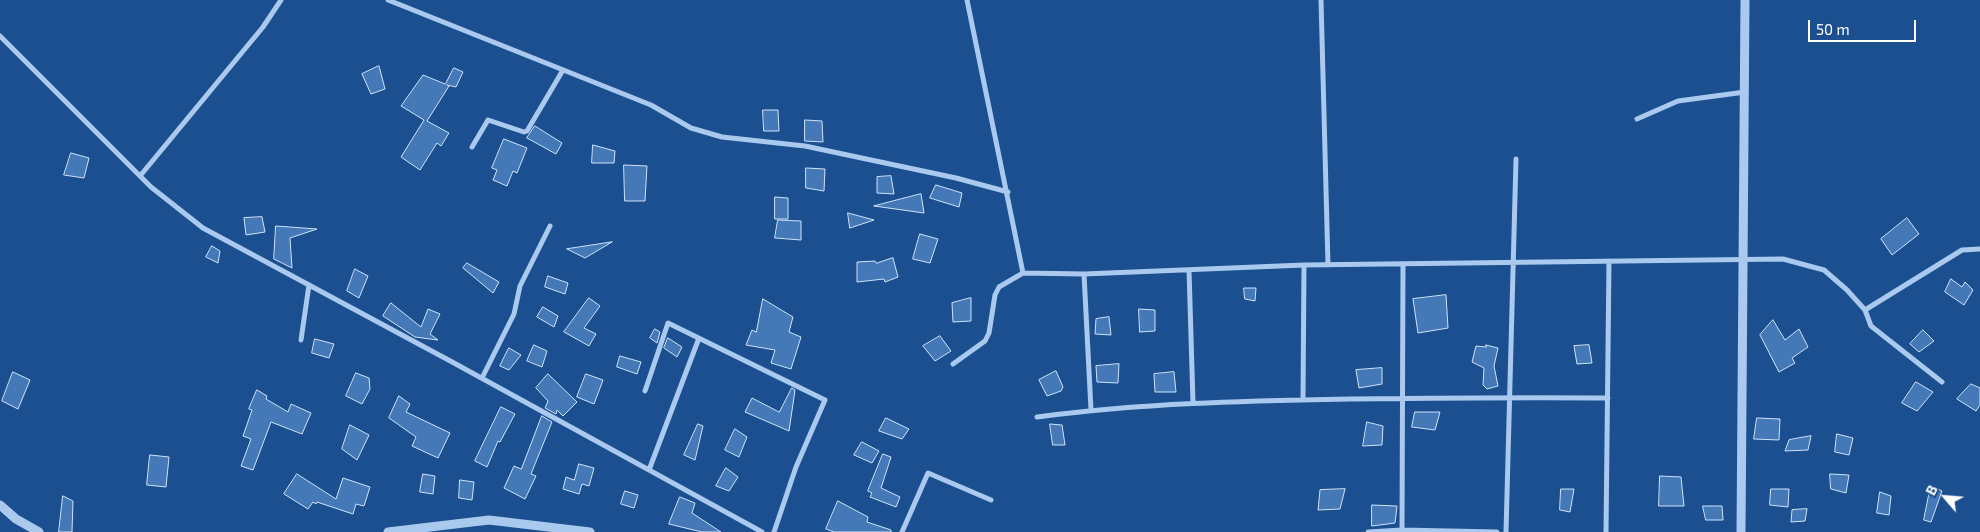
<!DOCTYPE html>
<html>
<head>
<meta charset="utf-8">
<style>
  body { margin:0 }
  #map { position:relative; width:1980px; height:532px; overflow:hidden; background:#1b4f8f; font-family:"Exo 2",sans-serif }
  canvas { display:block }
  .north { position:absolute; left:1920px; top:472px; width:50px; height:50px; -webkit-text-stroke:4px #1b4f8f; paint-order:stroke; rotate:297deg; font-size:14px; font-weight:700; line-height:20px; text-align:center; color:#fff }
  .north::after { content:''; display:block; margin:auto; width:18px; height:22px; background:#fff; clip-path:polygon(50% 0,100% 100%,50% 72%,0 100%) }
  .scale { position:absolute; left:1808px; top:20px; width:108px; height:22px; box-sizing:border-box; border:2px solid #fff; border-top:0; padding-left:6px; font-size:15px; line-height:18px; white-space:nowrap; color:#fff; -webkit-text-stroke:4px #1b4f8f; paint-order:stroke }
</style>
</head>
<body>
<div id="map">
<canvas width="1980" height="532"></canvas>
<div class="north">B</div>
<div class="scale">50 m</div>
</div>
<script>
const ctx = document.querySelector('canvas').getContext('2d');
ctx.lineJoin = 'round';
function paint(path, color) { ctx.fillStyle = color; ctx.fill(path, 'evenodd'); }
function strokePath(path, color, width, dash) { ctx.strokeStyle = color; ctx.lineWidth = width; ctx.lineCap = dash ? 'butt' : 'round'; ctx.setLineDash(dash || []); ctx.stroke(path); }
const building = new Path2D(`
  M379,66L385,89L371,94L362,74Z
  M454,68L463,72L456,87L447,85L449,86L427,121L449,133L441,146L437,143L420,170L401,157L424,120L401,106L423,75L445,84Z
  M763,110H778L779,131H764Z
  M805,120L822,121L823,142L805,141Z
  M535,126L562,143L556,154L527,138Z
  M504,139L527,148L517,173L513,171L507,186L493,180L497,170L492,168Z
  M593,145L615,151L614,163H592Z
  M71,153L89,158L84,178L64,175Z
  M624,165L647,166L645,201H625Z
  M806,168L825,169L824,191L806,188Z
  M891,176L894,194L877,193V177Z
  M936,185L962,193L959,207L930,198Z
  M921,194L924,213L874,206Z
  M775,197L788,198V219H775Z
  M848,213L874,220L850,228Z
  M262,217L265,232L246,235L244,218Z
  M1907,218L1919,234L1892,255L1881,239Z
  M778,220L801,221V240L775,238Z
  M276,226L317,229L290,238L292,268L274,259Z
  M920,234L938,239L930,263L913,259Z
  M612,242L585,258L567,249Z
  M212,246L220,251L218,263L206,257Z
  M893,258L898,277L885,282L884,279L857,282V262L875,261L876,263Z
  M467,263L499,282L493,293L463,268Z
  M355,269L368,276L359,298L347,291Z
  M548,276L568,283L565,294L545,287Z
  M1951,279L1962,287L1965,282L1973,290L1964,305L1945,292Z
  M1244,288H1256L1255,301L1245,299Z
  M1446,295L1448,328L1418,333L1413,299Z
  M589,298L600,306L584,328L596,334L589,346L564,332Z
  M971,298V321L953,322L952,303Z
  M763,299L793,317L789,332L801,337L791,369L771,363L775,350L746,345L752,330L756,332Z
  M391,303L421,327L428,309L440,314L430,334L438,340L415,337L383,316Z
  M543,307L558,316L554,327L537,317Z
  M1139,309L1155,310V331L1140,332Z
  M1109,317L1111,335L1095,334L1096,319Z
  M1773,320L1785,340L1799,329L1808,347L1792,358L1795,363L1779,372L1760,335Z
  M655,329L660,332L657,343L650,338Z
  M1923,330L1934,341L1919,352L1910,344Z
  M940,336L951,351L935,361L923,346Z
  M668,338L682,347L677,357L664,348Z
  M315,339L334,344L329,358L312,353Z
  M534,345L547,351L542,367L527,361Z
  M1486,345L1498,348L1494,366L1498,386L1487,389L1483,385L1484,368L1472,362L1476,346L1486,347Z
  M1589,345L1592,363L1577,364L1574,346Z
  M509,348L521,355L509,370L500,366Z
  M620,356L641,362L637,374L617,367Z
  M1119,364L1118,383L1097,382L1096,366Z
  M1382,368V384L1359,388L1356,370Z
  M1056,371L1063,387L1061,391L1047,396L1039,380Z
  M13,372L30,380L18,409L2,401Z
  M1174,372L1176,392H1155L1154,374Z
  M356,373L369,378L370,389L362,404L346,396Z
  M548,374L577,402L563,416L557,410L556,414L545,408L548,401L536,388Z
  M586,374L603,380L594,404L577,397Z
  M1916,382L1933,392L1917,411L1902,403Z
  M1971,384L1980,388V405L1976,411L1957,399Z
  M792,388L795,390L789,431L745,412L752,398L779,412Z
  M257,390L267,396L266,399L288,412L291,404L311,413L302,434L271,422L253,470L241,466L251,439L243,436L252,410L249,409Z
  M399,396L410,404L406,412L450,433L438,458L412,446L416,437L389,418Z
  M501,407L515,414L500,442L498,441L487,467L475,461Z
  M1415,412H1440L1435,430L1412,427Z
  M542,416L552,422L531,474L536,476L525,499L504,488L514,466L521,469Z
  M886,418L909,429L902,439L879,431Z
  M1757,418L1780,419L1779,440L1754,439Z
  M1367,422L1383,426L1382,445L1363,446Z
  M698,424L703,426L695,460L684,455Z
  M1050,424L1062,425L1065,445H1053Z
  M350,425L369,435L357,460L342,449Z
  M735,429L747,437L739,457L725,450Z
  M1837,434L1853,438L1849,455L1835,452Z
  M1811,436L1808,450L1785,451L1789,440Z
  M862,442L879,451L872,463L854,455Z
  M883,454L891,457L881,488L900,497L896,507L870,497L872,493L868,491Z
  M150,455L169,457L166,487L147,485Z
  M579,464L594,468L589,486L582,484L579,494L563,489L566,477L574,480Z
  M726,468L738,477L729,491L716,486Z
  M297,474L336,499L343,478L370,487L364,506L356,504L353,514L317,502L316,504L313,502L308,509L284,494Z
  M423,474L435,476L433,494L420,492Z
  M1830,474L1849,475L1846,493L1831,489Z
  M1660,476L1681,477L1684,506H1659Z
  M460,480L474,482L472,500L459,498Z
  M1931,485L1942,491L1931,522L1924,520Z
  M1345,489L1340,509L1318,510L1320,490Z
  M1561,489H1574L1570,512L1560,510Z
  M1771,489H1789L1788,507L1770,505Z
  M625,491L638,495L634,508L621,504Z
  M1880,492L1891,496L1889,515L1877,513Z
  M63,496L73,501L72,532H59Z
  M680,497L695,503L692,513L721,532H702L669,524Z
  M838,501L868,517L867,522L891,530V532H834L826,529Z
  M1372,505L1397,506L1395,523L1372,526Z
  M1703,506H1722L1723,520H1706Z
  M1807,509L1805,521L1791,522L1792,510Z`);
const minor = new Path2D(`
  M388,0L651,105L691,128L722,137L805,146L956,178L1008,192
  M967,0L1023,273
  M1321,0L1328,265
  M0,36L151,187L203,228L454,363L762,532
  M1637,119L1678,101L1745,92
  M472,147L488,120L524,132L527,131L563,70
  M140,176L263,27L281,0
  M1189,270L1193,403
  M1084,274L1091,410
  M1865,310L1962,250L1980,249
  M301,340L309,285
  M953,364L985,341L989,333L995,295L999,287L1023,273L1084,274L1304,265L1783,259L1824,270L1847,290L1865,310L1871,326L1942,382
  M482,378L514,314L520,286L550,226
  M645,391L668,323L825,400L796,467L774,532
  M1303,400L1304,265
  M1037,417C1141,403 1245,401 1350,399C1436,398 1522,397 1608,398
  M649,470L699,338
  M1402,530L1403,264
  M902,532L928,473L991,500
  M1368,532L1402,530L1497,532
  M1506,532L1516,159
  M1606,532L1609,261`);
const tertiary = new Path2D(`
  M0,505L16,519L39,532
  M388,532L489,520L590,532
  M1741,532L1745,0`);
paint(building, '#4478b7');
strokePath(building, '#cfe3fa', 1);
strokePath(minor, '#a9c9ee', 5);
strokePath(tertiary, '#a9c9ee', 9);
</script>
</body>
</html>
